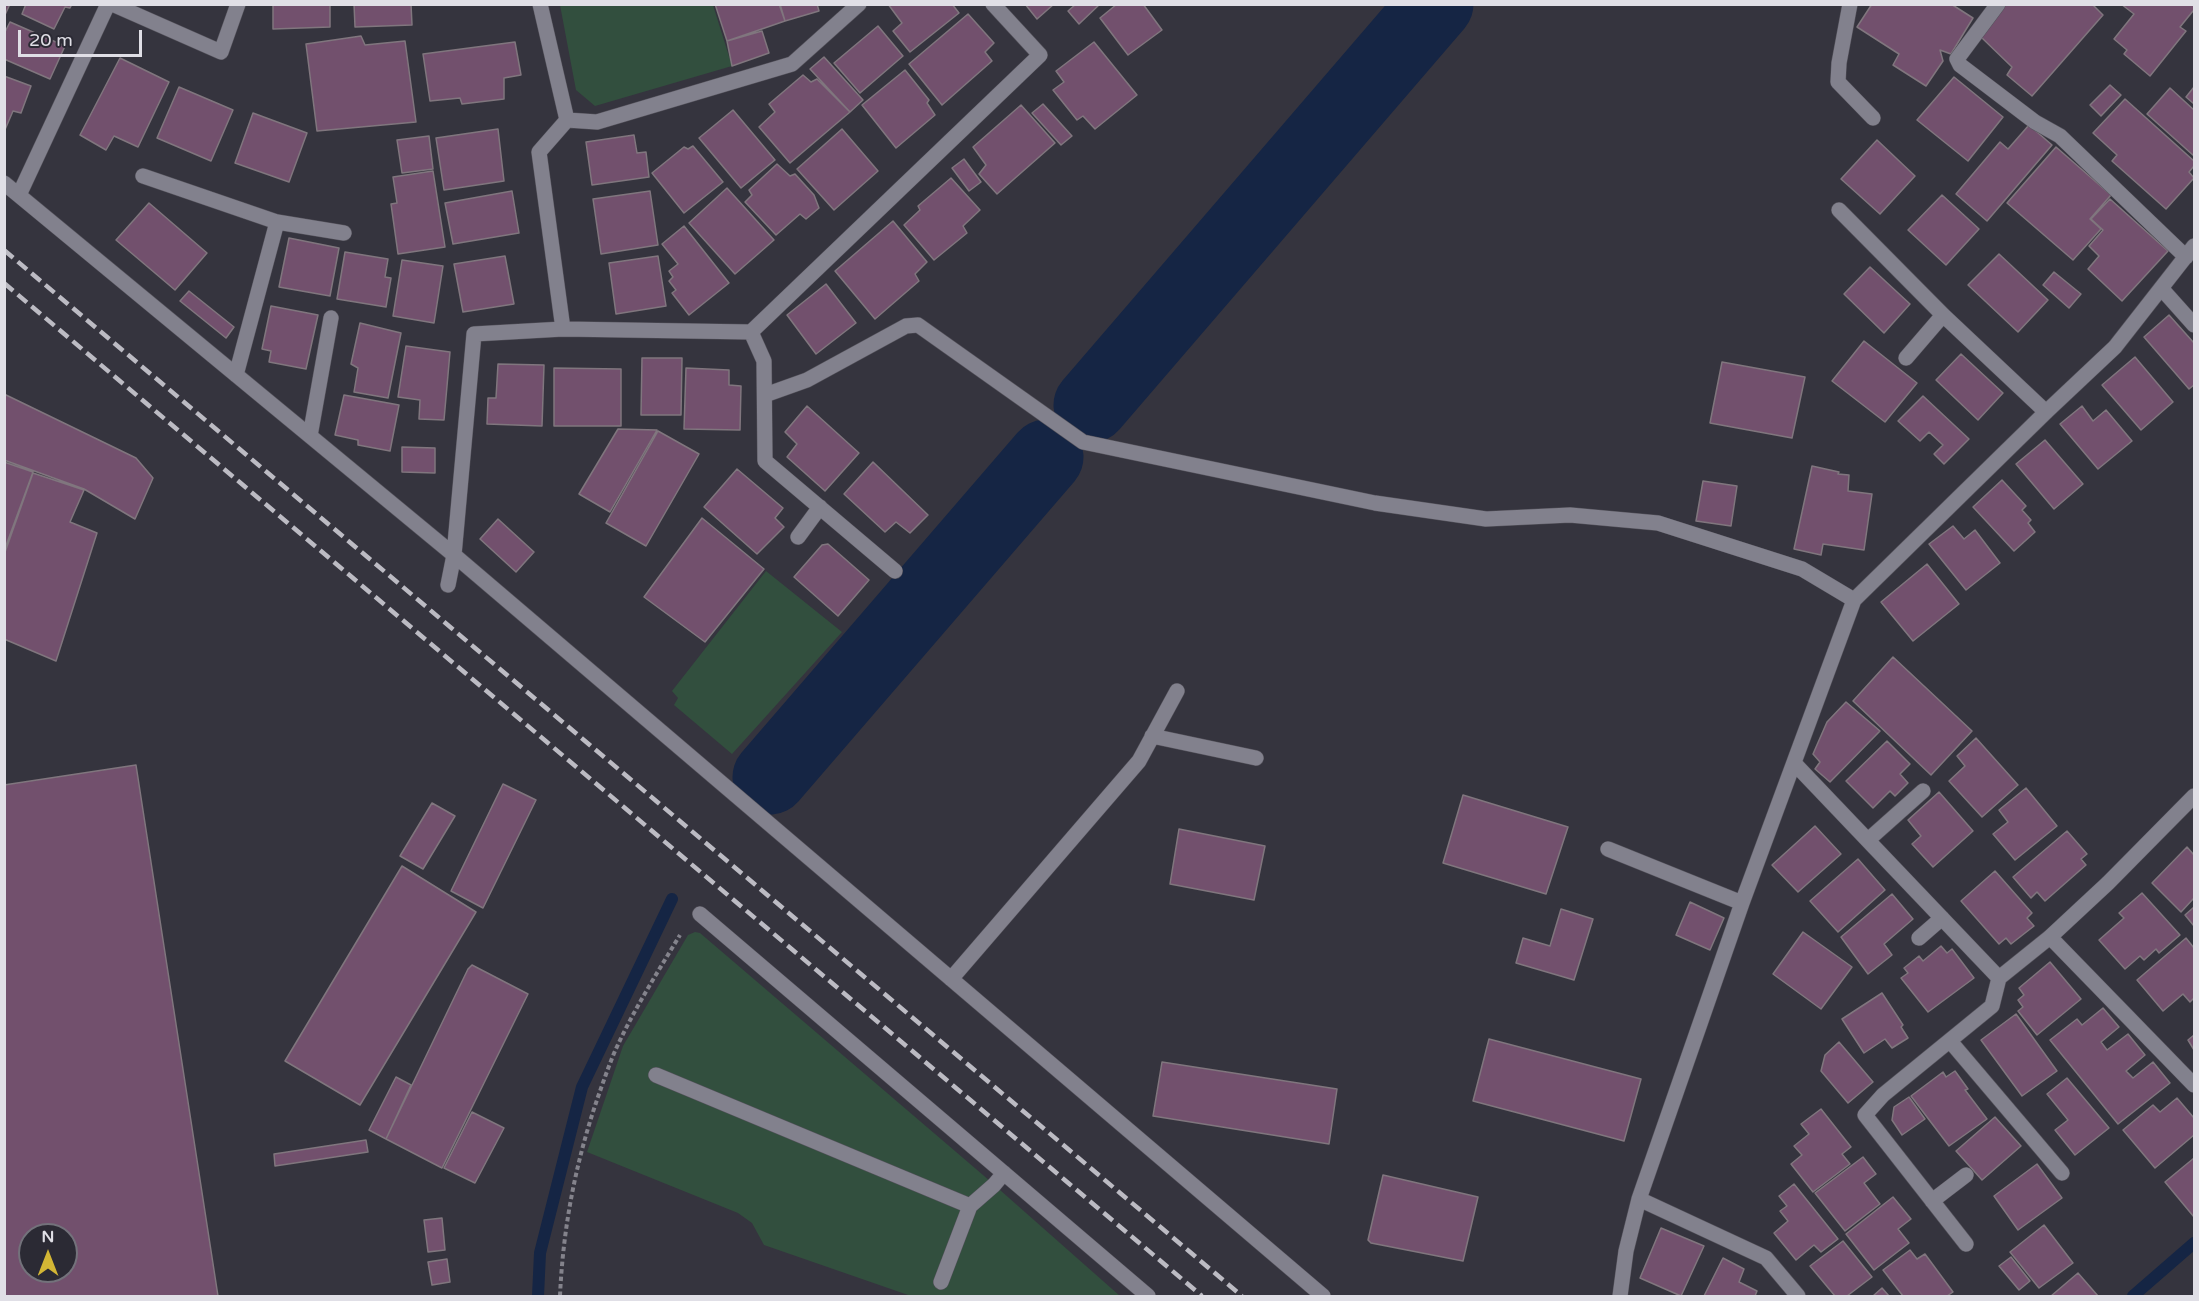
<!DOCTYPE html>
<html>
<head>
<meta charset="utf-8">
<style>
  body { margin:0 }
  #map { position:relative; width:2199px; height:1301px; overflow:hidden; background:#35343e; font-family:"Varela Round",sans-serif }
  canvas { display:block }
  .frame { position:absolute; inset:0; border:6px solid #e0dfe6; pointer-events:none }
  .north { position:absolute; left:18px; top:1223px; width:60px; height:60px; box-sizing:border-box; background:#2b2a34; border:2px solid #73727b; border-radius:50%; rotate:0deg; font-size:16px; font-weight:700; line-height:24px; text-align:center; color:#e0dfe6 }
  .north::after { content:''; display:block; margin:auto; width:21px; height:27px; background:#d3b635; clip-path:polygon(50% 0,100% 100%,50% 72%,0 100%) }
  .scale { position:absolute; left:18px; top:30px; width:124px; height:27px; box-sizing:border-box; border:3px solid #e0dfe6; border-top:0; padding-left:8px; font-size:18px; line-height:21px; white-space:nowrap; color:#e0dfe6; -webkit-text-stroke:4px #2b2a34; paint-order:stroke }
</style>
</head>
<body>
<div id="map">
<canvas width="2199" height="1301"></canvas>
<div class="frame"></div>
<div class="north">N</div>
<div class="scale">20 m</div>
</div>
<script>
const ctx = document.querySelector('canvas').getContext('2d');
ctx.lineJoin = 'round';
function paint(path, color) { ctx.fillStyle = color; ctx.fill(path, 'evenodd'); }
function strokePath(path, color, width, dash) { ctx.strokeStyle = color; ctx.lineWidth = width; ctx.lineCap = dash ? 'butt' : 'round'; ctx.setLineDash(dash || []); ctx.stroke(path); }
const green = new Path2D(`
  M560,5H713L732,66L595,106L576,90Z
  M766,571L842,632L732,754L674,705L678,698L672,691Z
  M695,932L700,933L983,1175L1120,1296H911L764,1245L752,1223L738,1213L587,1152L623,1046L688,935Z`);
const stream = new Path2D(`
  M538,1296L540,1253L582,1087L672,899
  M2133,1296L2194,1243`);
const river = new Path2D(`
  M1091,405L1436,4
  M770,777L1046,457`);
const building = new Path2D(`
  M4,4H10L4,17Z
  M26,4H72L70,8L65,7L54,29L22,14Z
  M273,4H330V27L273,29Z
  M354,4H411L412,25L355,27Z
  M715,4H779L785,21L727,41Z
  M780,4H817L819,11L785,21Z
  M888,4H952L959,13L910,52L893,31L902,23Z
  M1025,4H1054L1037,19Z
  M1076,4H1100L1079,24L1068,11Z
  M1117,4H1143L1162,30L1128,55L1100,18Z
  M1872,4H1951L1973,18L1951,54L1940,50L1943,61L1926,86L1893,65L1899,54L1857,27Z
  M2006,4H2092L2103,15L2032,96L2007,75L2012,67L1981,37Z
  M2121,4H2194V12L2193,11L2180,27L2186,31L2150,76L2124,54L2127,50L2114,39L2134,14Z
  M968,14L994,43L985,52L992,61L942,105L909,64Z
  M10,22L65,46L50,79L4,59V34Z
  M878,26L903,56L860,93L834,63Z
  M762,31L769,53L732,66L727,41Z
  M361,36L365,45L405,41L416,122L317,131L306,44Z
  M515,42L521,75L504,78V99L462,104L460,98L430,101L423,54Z
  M1094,42L1137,95L1095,129L1083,116L1077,120L1053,90L1064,82L1056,71Z
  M824,57L863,100L850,112L810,69Z
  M120,58L169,82L138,147L114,136L106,150L80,135Z
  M905,70L929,100L927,103L935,115L896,148L862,105Z
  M803,75L811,82L817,79L850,112L790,163L759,127L775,112L769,104Z
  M4,76L31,86L21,113L13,111L4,132Z
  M1954,77L2003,117L1968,161L1917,120Z
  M2110,85L2121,95L2101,116L2090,105Z
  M179,87L233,110L211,161L157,138Z
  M2194,87V104L2186,97Z
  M2170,88L2194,110V156L2147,114Z
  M2125,99L2194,161V166L2189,172L2194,178L2166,209L2112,161L2117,155L2093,133Z
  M1043,104L1072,136L1061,145L1032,113Z
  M1021,105L1055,143L997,194L979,174L986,165L973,147Z
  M733,110L775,160L741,188L699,138Z
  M253,113L307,133L289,182L235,163Z
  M2029,125L2052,145L1987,221L1956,194L2000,142L2008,149Z
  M498,129L504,181L444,190L436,138Z
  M842,129L878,171L834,210L797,169Z
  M634,135L637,153L646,152L649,177L592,185L586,142Z
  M429,136L433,169L402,173L397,140Z
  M1877,140L1915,176L1880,214L1841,179Z
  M693,146L723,182L684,213L652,173L684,147L688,149Z
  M2056,147L2111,195L2090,219L2101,229L2073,260L2007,203Z
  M964,159L981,182L969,191L952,168Z
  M777,164L790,176L795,174L814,195L819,208L806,219L800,214L776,235L745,202L752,195L749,190Z
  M433,171L445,247L398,254L391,204L397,203L393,177Z
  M951,178L980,210L963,226L967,233L934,260L904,225L920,210L918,206Z
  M727,188L774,240L735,274L689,223Z
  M512,191L519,233L453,244L445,203Z
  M650,191L658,245L601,254L593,199Z
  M1942,195L1979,229L1946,265L1908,230Z
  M2110,199L2168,251L2122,301L2088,269L2099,256L2089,246L2103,230L2091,219Z
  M149,203L207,253L175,290L116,240Z
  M893,221L927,262L915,274L919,281L875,319L835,271Z
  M684,226L729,283L689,315L672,293L676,290L669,281L673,277L669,271L678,264L662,244Z
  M289,238L339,248L330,296L279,287Z
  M345,252L388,259L385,277L391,278L386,307L337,299Z
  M1999,254L2048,300L2018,332L1968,285Z
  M505,256L514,304L463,312L454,264Z
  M658,256L666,306L616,314L609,263Z
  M402,260L443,266L434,323L393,316Z
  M1870,267L1910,304L1884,333L1844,294Z
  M2054,272L2081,294L2069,308L2043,285Z
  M826,284L856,323L816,354L787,315Z
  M189,291L234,327L226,338L180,301Z
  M271,306L318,315L306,369L269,362L271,351L262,349Z
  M2169,315L2194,343V385L2189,389L2144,337Z
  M360,323L401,333L388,398L354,392L358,368L351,364Z
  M1864,341L1917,383L1885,422L1832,381Z
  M406,346L450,352L444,420L419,419L420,400L398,397Z
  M1961,354L2003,393L1978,420L1936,380Z
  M2135,357L2173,402L2141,430L2102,385Z
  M642,358H682L681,415H641Z
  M1722,362L1805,377L1792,438L1710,423Z
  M498,364L544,365L542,426L487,424L488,398H496Z
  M554,368L621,369V426H554Z
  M686,368L729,370V385L741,386L740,430L684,429Z
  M4,394L136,458L153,478L135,519L84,489L4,460Z
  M344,395L399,405L390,451L358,445V440L335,435Z
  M1923,396L1969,439L1944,464L1934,454L1943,445L1929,432L1920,441L1898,421Z
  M807,406L859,453L825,491L787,457L797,444L785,432Z
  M2082,406L2093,421L2106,410L2132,441L2098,469L2060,424Z
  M618,429L657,430L610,512L579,494Z
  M658,431L699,454L646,546L606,523Z
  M2045,440L2083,484L2054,509L2016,464Z
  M402,447L435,448V473L402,472Z
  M4,462L33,472L4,551Z
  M873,462L928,515L910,533L896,522L885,532L844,494Z
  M1812,466L1839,472L1838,474L1849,475L1848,491L1872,494L1864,550L1823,544L1821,555L1794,549Z
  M737,469L783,508L775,518L784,527L757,554L704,507Z
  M33,473L84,490L70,522L97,533L56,661L4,639V555Z
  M2002,480L2026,506L2022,510L2031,520L2028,523L2035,532L2014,551L1973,507Z
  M1703,481L1737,486L1731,526L1696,521Z
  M702,518L764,569L705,642L644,597Z
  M498,519L534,552L516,572L480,539Z
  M1953,526L1964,539L1975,530L2000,563L1966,590L1929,544Z
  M828,544L869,580L838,616L794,577L822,545Z
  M1927,564L1959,604L1913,641L1881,602Z
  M1893,657L1972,731L1931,775L1853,701Z
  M1846,702L1880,731L1830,782L1815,769L1820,762L1813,754L1827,722Z
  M1976,738L2018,785L1982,817L1949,781L1965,766L1957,756Z
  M1887,741L1910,764L1900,774L1908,783L1895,796L1890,791L1873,808L1846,781Z
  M136,765L218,1296H4V785ZM30,1235H66V1271H30Z
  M503,784L536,800L483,908L451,891Z
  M2026,788L2057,826L2015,860L1993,834L2008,822L1999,810Z
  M1939,792L1973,831L1933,867L1912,844L1921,836L1908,820Z
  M1463,795L1568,827L1546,894L1443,863Z
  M432,803L455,816L423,869L400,856Z
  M1815,826L1841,854L1798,892L1772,865Z
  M1179,829L1265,846L1254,900L1170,884Z
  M2067,831L2087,854L2081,859L2086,865L2045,901L2037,892L2031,898L2013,877Z
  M2187,847L2194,855V898L2181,912L2152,883Z
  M1858,859L1885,890L1838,932L1810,901Z
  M402,866L476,912L360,1105L285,1061Z
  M1995,871L2032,913L2027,918L2034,926L2011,944L2006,938L1999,944L1961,901Z
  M2142,893L2180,935L2159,953L2156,949L2144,960L2140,956L2125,969L2099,940L2124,918L2119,913Z
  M1892,894L1913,919L1884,944L1892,955L1868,974L1841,937Z
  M1690,902L1724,918L1710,950L1676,935Z
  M2194,907V926L2185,915Z
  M1561,909L1593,919L1574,980L1516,963L1523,938L1550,946Z
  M1803,932L1852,967L1821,1009L1773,974Z
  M2186,938L2194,948V998L2190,1002L2183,994L2163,1011L2137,980Z
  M1941,946L1947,953L1952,949L1974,978L1928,1012L1901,978L1908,973L1904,968L1919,956L1923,961Z
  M2050,962L2081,999L2037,1035L2018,1011L2023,1007L2018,1000L2024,995L2019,988Z
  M472,965L528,994L442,1168L386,1139L468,969Z
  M1882,993L1903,1025L1901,1027L1908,1038L1892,1048L1885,1039L1864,1053L1842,1019Z
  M2103,1008L2119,1027L2101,1042L2107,1050L2128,1034L2145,1055L2126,1071L2133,1078L2153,1062L2170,1083L2118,1124L2050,1040L2077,1019L2082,1025Z
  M2016,1014L2057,1071L2022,1096L1981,1040Z
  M2194,1035V1050L2188,1040Z
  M1489,1039L1641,1079L1624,1141L1473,1101Z
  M1839,1042L1873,1082L1848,1103L1821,1071L1825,1055Z
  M1162,1062L1337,1089L1329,1144L1153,1116Z
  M1955,1071L1968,1089L1965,1090L1987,1119L1949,1146L1911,1096L1943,1072L1946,1077Z
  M396,1077L411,1085L386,1139L369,1130Z
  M2067,1078L2109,1128L2075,1155L2055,1130L2068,1120L2047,1094Z
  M1909,1097L1925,1119L1902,1135L1892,1120L1894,1107Z
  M2177,1098L2194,1118V1135L2155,1168L2123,1130L2153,1105L2160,1112Z
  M1821,1109L1851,1147L1842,1154L1850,1164L1813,1192L1791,1164L1802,1155L1794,1146L1809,1134L1801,1124Z
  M472,1112L504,1128L475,1183L444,1168Z
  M1995,1117L2021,1146L1982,1180L1956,1151Z
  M366,1140L368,1152L275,1166L274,1154Z
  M1863,1157L1876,1174L1864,1183L1880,1204L1845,1231L1815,1193Z
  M2194,1158V1217L2165,1182Z
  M2037,1164L2062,1198L2018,1230L1994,1196Z
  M1383,1175L1478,1197L1463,1261L1371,1243L1368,1240Z
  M1794,1184L1838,1239L1821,1252L1814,1245L1796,1260L1774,1233L1788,1221L1780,1211L1787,1206L1779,1196Z
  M1893,1197L1911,1219L1898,1229L1909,1243L1874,1270L1846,1234Z
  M442,1218L445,1250L428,1252L424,1220Z
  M2044,1225L2073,1263L2039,1288L2010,1252Z
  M1661,1228L1704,1246L1681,1296L1640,1278Z
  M1843,1241L1872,1277L1847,1296H1835L1810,1266Z
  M1910,1250L1917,1259L1925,1254L1953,1292L1947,1296H1903L1883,1270Z
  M2011,1257L2030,1281L2019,1290L1999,1266Z
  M1723,1258L1744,1269L1739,1282L1757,1291L1755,1296H1704Z
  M447,1259L450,1282L432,1285L428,1262Z
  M2078,1273L2098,1296H2051Z
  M1882,1288L1889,1296H1873Z`);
const path = new Path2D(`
  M560,1296C563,1227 576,1160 599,1094C604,1080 609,1065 615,1051C633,1011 657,973 680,935`);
const minor = new Path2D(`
  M112,4L221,52L238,4
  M1850,4L1839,63L1838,82L1873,118
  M1998,4L1957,59L1960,65L2035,122L2060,136L2186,257
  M567,120L597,122L792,64L859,4
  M143,176L277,222L236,375
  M4,183L454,555L1323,1296
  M19,195L108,4
  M1839,210L1943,315L2046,412
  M277,222L344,233
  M2161,288L2194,325
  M563,329L751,332L1040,55L993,4
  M751,332L764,361L765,461L895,571
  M1906,358L1943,315
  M765,395L807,380L906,326L918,325L1083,442L1375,503L1486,519L1570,515L1658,523L1802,569L1854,600
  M310,436L331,318
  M798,537L820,507
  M448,585L454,555L474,334L563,329L539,152L567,120L540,4
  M1152,736L1256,758
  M1794,763L1999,978
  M1868,840L1923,791
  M1608,849L1742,903
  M700,914L1148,1296
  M2050,937L2194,1085
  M1919,938L1942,918
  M951,979L1139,761L1177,691
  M1950,1041L2062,1173
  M656,1075L970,1206L994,1185L1004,1173
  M1639,1199L1766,1258L1798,1296
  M1932,1201L1966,1175
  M1966,1244L1865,1115L1883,1095L1992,1006L1999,978L2050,937L2108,883L2194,796
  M941,1282L970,1206
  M1620,1296L1626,1251L1639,1199L1742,903L1854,600L2046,412L2115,347L2194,246`);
const rail = new Path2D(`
  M4,250L1242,1296
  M4,283L1202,1296`);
paint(green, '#324f3e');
strokePath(stream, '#152544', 12);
strokePath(river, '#152544', 75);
paint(building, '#72506d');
strokePath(building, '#80767e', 1.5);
strokePath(minor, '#54525b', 16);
strokePath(path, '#84838c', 4, [4.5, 3]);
strokePath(minor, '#82818d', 15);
strokePath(rail, '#bcbbc3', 4.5, [12, 6]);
</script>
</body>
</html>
